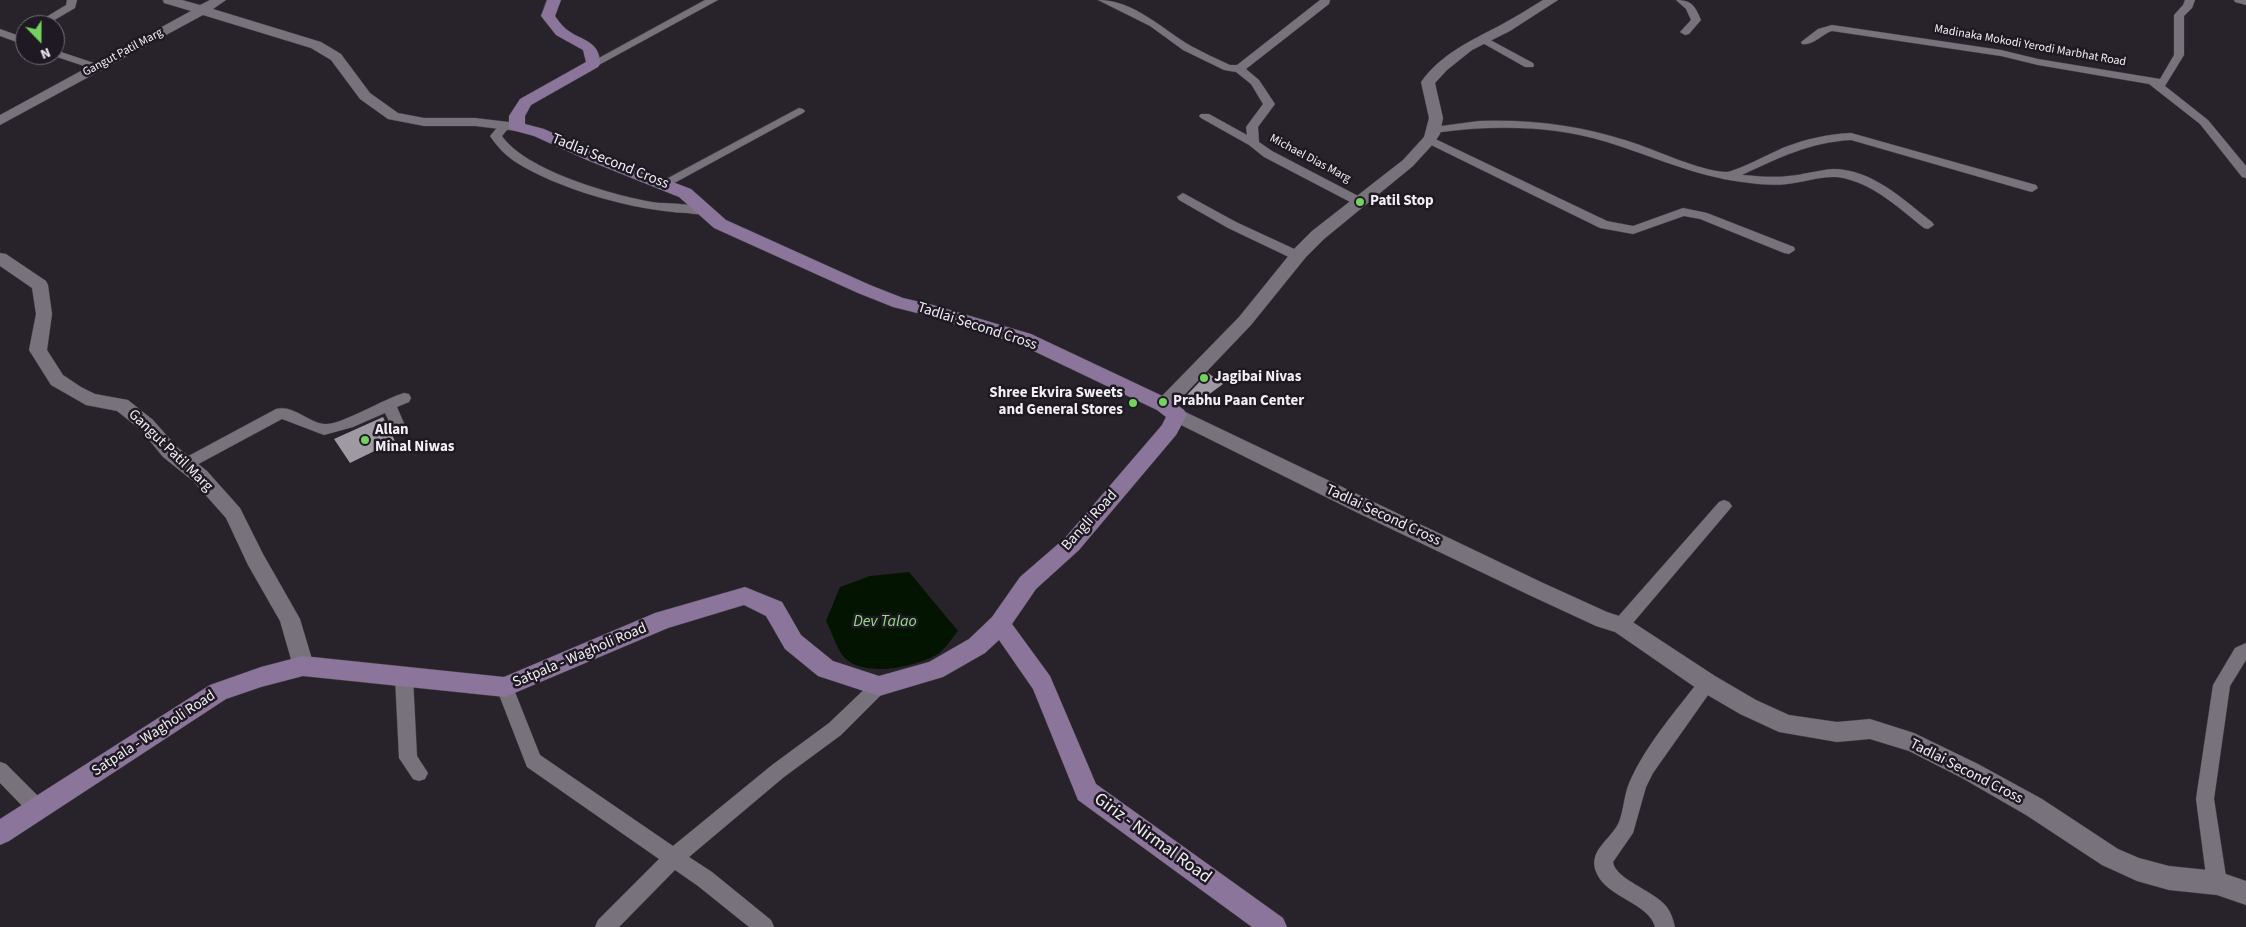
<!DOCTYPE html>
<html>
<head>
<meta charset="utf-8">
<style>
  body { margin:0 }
  #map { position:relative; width:2246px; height:927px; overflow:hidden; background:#28232b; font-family:"Source Sans 3",sans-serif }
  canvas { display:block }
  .north { position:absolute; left:15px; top:15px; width:50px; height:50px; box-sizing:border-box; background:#1e1922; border:1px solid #726e76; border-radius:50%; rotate:158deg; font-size:14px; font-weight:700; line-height:20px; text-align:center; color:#f1eef4 }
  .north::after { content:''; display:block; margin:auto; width:18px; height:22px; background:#72d25e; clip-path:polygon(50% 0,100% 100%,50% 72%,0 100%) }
</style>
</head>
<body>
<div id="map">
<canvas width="2246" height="927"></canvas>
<div class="north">N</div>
</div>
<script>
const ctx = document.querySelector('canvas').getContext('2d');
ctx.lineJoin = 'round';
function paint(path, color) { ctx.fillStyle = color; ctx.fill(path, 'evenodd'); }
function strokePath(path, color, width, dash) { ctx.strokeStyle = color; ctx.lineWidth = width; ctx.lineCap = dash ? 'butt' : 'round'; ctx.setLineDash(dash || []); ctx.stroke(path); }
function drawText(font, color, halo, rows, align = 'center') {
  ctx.font = font + ' "Source Sans 3",sans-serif'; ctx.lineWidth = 5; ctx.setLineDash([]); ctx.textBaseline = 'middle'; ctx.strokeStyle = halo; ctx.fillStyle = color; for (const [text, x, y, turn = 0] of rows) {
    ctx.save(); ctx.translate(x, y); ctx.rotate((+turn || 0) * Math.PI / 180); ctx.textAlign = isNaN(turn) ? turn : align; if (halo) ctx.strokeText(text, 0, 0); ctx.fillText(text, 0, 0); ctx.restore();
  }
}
const water = new Path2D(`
  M909,572L958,631C952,638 946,648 938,654C916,667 862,679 843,656C836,647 832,632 826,621L840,587L870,576Z`);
const building = new Path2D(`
  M1208,373L1223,384L1196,404L1186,396Z
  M383,417L395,441L350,463L334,439Z`);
const minor = new Path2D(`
  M67,0H77L75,8L46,25H33L66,5Z
  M705,0H718L597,66L593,67L588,64Z
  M1098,0C1134,0 1162,29 1191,46C1204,53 1217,59 1230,65H1237L1320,0H1330L1329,4L1246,69L1259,80L1275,104L1258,127L1259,142L1272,151L1364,199L1366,202L1364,205H1356L1264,157L1249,145L1201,118L1199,116L1201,114H1209L1247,135L1246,127L1263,104L1251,84L1236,72L1224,70L1183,50L1150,26Z
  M1676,0C1692,0 1695,6 1701,20L1689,34L1685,35L1680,32L1691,20L1686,9Z
  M2185,0H2195L2192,8L2184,16V55L2165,86L2208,120L2246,166V178L2242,177L2200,124L2149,84L2038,65L2001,56L1832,31C1822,34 1813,46 1802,44L1801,42L1818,29L1832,25L2001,50L2038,59L2160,79L2174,55V15L2183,5Z
  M2234,0H2246V5L2235,2Z
  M0,29L25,38V45L0,36Z
  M1483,36L1533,63L1534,65L1533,67H1525L1479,41V37Z
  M55,50L100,65L101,67L96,70L51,55H55Z
  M799,108L803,109L805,111L803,113L667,187L663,188L657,184Z
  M1479,121C1530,119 1579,125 1628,141C1654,149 1699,171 1726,172C1735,172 1773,152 1785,147C1806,139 1828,134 1851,133L2036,185L2038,188L2032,192L2028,191L1851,140C1811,142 1778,158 1742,175C1757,176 1773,178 1788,176C1803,175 1818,170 1833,169C1872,169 1904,200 1932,222L1934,225L1928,229L1924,228C1900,209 1877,187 1847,179C1828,173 1807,182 1787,184C1772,186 1757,184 1742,182C1695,176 1652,156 1607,142C1551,125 1492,125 1434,133L1428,130L1434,127Z
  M505,122L511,125L502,136C525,170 612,195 652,202C663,204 702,203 708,210C703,216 694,214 687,213C635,211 557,189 514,161C504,154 497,146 490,136L501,123Z
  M1429,136L1607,221L1633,226L1683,208L1707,213L1794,247L1795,250L1789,254L1784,253L1700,219L1684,216L1633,234L1600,228L1425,142L1423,140Z
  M1183,193L1236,222L1303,253L1304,256L1303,259H1293L1228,228L1179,200L1177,197Z
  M404,393L409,394L411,398L409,402L397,407L406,428L404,432L399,433L394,432L385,413L353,427L324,435L282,419L191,468L186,470L181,468L178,464L181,460L276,409C292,404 308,422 324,424C340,426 385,398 404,393Z
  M1724,500L1729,502L1732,506L1729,510L1627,630L1621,632L1615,630L1613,625L1615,620L1719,502Z
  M2246,643V660L2230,686L2214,799L2227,883L2224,890L2217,892L2210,890L2207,883L2196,799L2213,685L2235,648Z
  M404,669L410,672L413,677L417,756L428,773L425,779L419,781L413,779L399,758L395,677L398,672Z
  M1707,675L1713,678L1716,683L1713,688L1653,773L1646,787L1633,833L1613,862C1615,879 1654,891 1666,906C1671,912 1673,919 1675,927H1655C1649,903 1608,898 1597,874C1586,851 1611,840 1619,822C1624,809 1624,794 1630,781C1647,743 1676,711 1701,678Z
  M879,678L885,681L888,686L885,691L841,735L784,777L689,857L712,872L771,920L774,927H749L698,886L675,870L619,927H595L598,920L659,859L527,767L496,687L499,682L505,679L511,682L540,755L673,846L772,765L829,723L873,681Z
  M0,762L6,764L45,803L47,809L45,815L38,818L31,815L0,783Z`);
const tertiary = new Path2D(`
  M163,0H182L200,5L210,0H226L213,9L321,42L341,54L370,93L398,113L424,118H475L517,123L524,127L517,131L475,126H424L388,119L360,99L331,60L311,48L203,15L0,125V115L191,11L164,3Z
  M1543,0H1558L1510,31L1472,50L1447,70L1435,83L1443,118L1440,134L1434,143L1413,166L1324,239L1306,257L1251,325L1170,410L1164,412L1158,410L1155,405L1158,400L1239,317L1294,249L1312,231L1403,160L1424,137L1429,118L1421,82C1441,54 1470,41 1499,26C1514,18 1528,9 1543,0Z
  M0,253L6,254L46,281L48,285L52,314L47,350L63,375L81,387L95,394L128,400L153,420L177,447L207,471L240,508L263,554L300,619L314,666L311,673L303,675L295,673L280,621L248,565L226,518L193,481L163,457L141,430L117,411L86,405L51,385L29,350L36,314L32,288L0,266Z
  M1177,408L1541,582L1607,612L1628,619L1715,676L1756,700L1789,715L1837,722L1870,719L1914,733L1978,764L2042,799L2118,849L2139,858L2169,866L2217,871L2246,881V905L2217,895L2169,890L2137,881L2102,865L2026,815L1962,778L1909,751L1870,739L1837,742L1779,732L1740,714L1699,690L1615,632L1596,626L1527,594L1356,512L1171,420L1168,415L1171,410Z`);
const secondary = new Path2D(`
  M547,0H561L555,16C558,20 561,25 566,29C581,41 600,40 600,64L598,67L531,105L525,116V124L544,129L599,154L691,189L726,220L870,285L903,298L933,305L1031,334L1171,400L1184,410L1187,415L1176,435L1079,550L1036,589L1012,624L1050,676L1096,784L1283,918L1287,927H1252L1078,800L1033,689L999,640L985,653L943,677L879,696L818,676L785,649L766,616L744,605L668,628L505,697L303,676L261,687L226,699L9,841L0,845V819L210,685L261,667L303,656L504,677L655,613L745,587L782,602L801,635L833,661L879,676L929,662L969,639L992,617L1020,577L1065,538L1162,425L1166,417L1157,410L1019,344L925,315L893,307L858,293L714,228L679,197L587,160L534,136L512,130L509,127V116L520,99L586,62L583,50L556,35L541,16Z`);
const markers = [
  [1360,202,5,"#72d25e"],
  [1204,378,5,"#72d25e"],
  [1163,402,5,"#72d25e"],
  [1133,403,5,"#72d25e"],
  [365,440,5,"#72d25e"]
];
const farStreetnames = [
  ["Madinaka Mokodi Yerodi Marbhat Road",2030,46,10],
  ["Gangut Patil Marg",123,53,-28],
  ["Michael Dias Marg",1310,159,28]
];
const streetNames = [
  ["Tadlai Second Cross",610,162,22],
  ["Tadlai Second Cross",977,327,18],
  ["Gangut Patil Marg",170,451,44],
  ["Tadlai Second Cross",1383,516,25],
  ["Bangli Road",1090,521,-48],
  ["Satpala - Wagholi Road",580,656,-23],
  ["Satpala - Wagholi Road",154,734,-33],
  ["Tadlai Second Cross",1966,772,27]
];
const poiNames = [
  ["Patil Stop",1370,202],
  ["Jagibai Nivas",1214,378],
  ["Shree Ekvira Sweets",1123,394,"right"],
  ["and General Stores",1123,411,"right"],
  ["Prabhu Paan Center",1173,402],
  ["Allan",375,431],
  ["Minal Niwas",375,448]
];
const waterNames = [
  ["Dev Talao",885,622]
];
const nearStreetnames = [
  ["Giriz - Nirmal Road",1152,839,36]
];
paint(water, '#031501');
paint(building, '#9f99a4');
strokePath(minor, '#423e45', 1);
strokePath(tertiary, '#423e45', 1);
strokePath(secondary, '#423e45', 1);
paint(minor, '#77727c');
paint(tertiary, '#77727c');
paint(secondary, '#8b759b');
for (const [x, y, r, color] of markers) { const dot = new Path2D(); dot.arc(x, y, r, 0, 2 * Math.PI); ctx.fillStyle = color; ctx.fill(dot); strokePath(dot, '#1e1922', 2); }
drawText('12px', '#f1eef4', '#1e1922', farStreetnames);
drawText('15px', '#f1eef4', '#1e1922', streetNames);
drawText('bold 15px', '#f1eef4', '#1e1922', poiNames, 'left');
drawText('italic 16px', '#91e380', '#1e1922', waterNames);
drawText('18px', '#f1eef4', '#1e1922', nearStreetnames);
</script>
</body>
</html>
